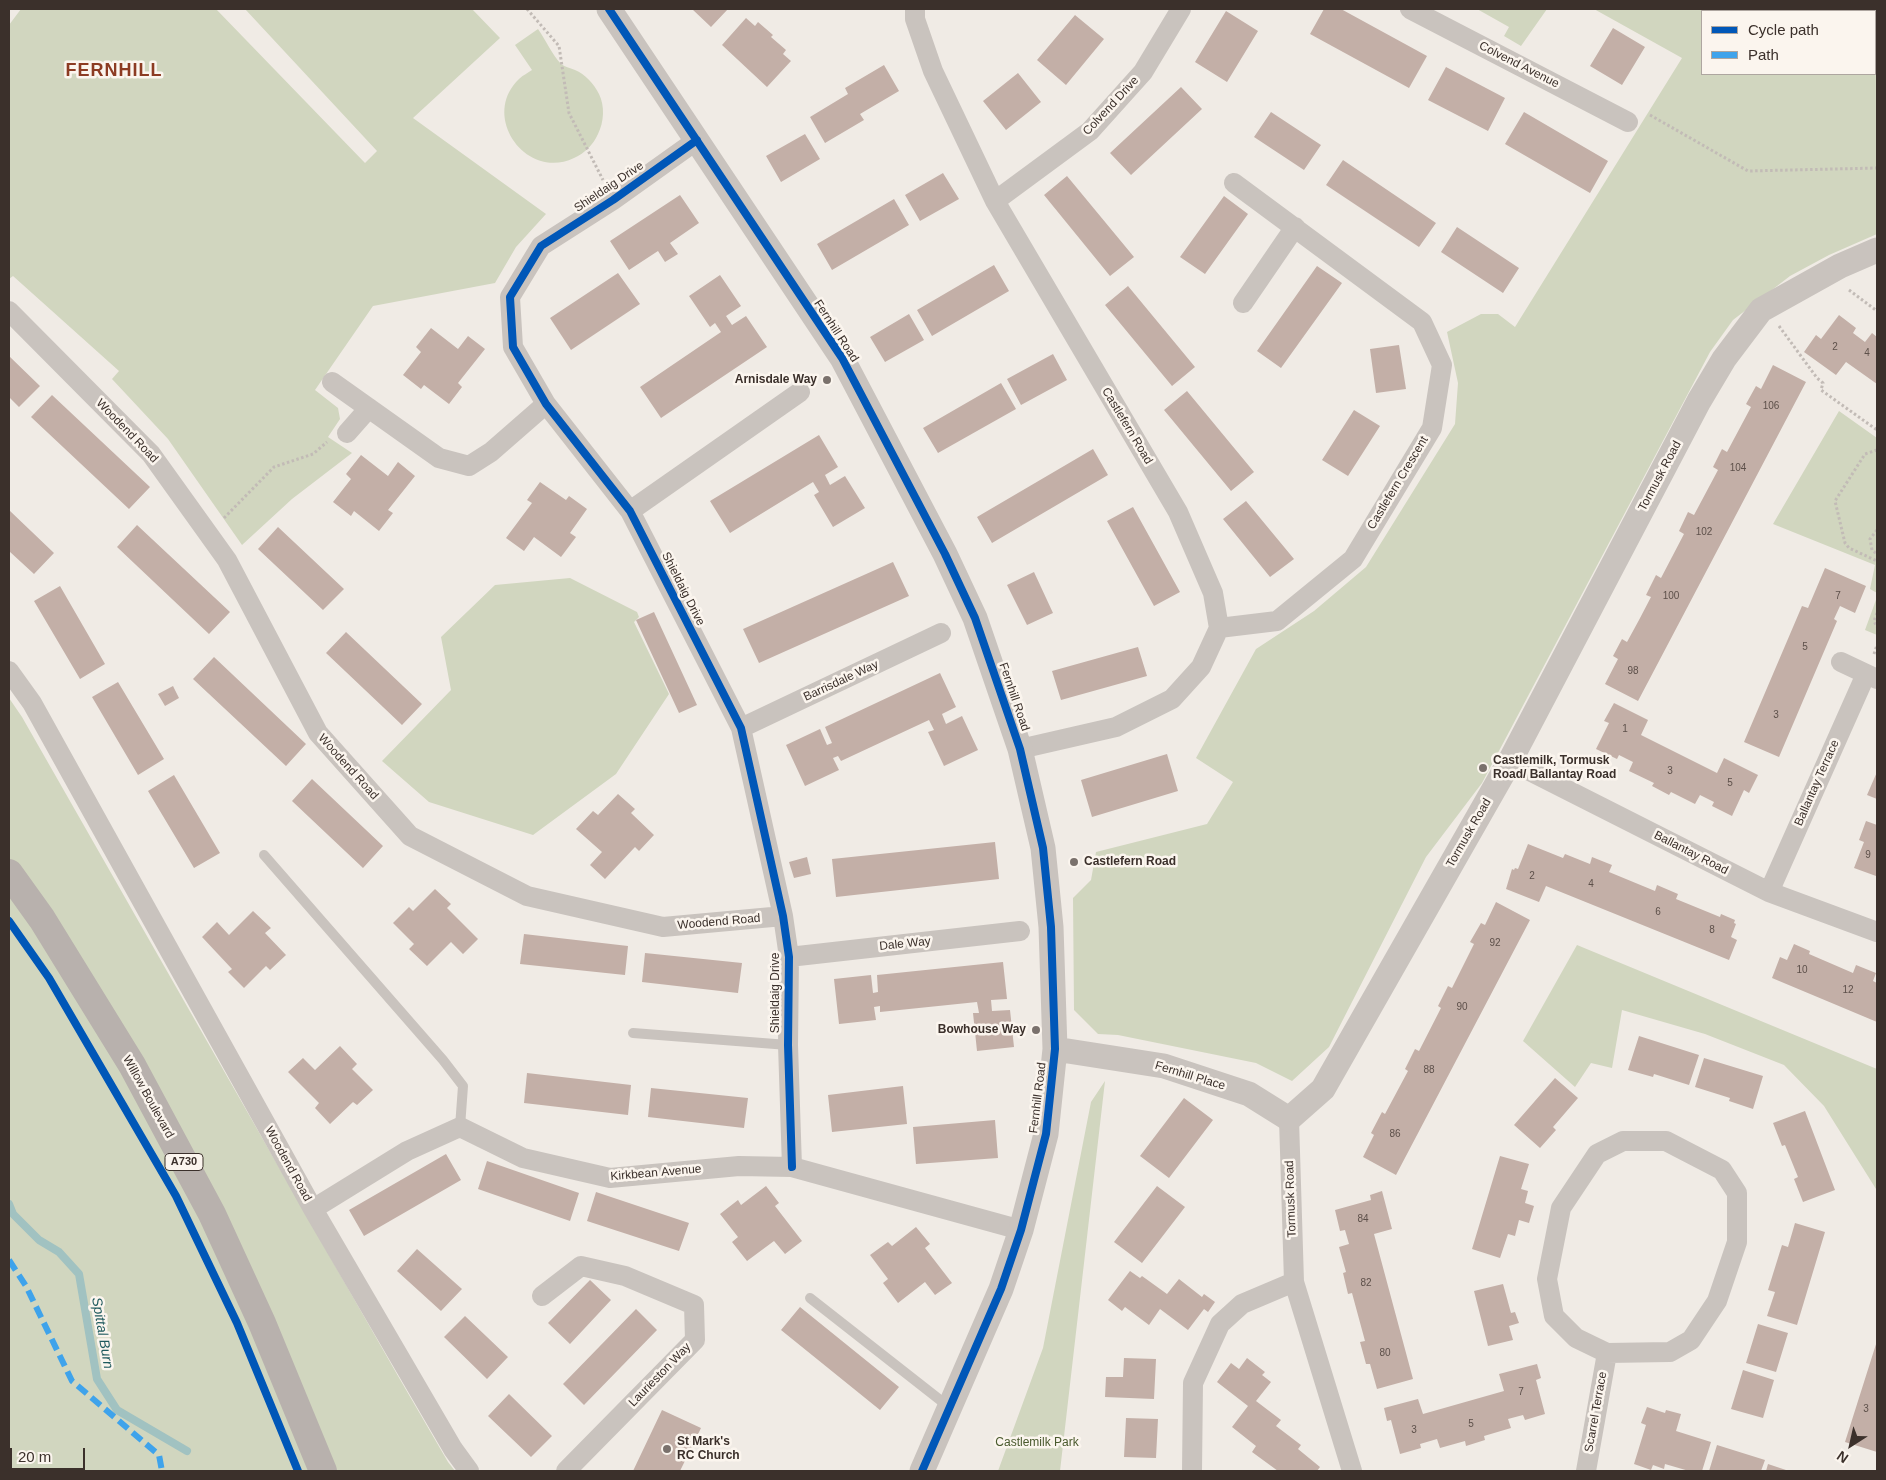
<!DOCTYPE html>
<html>
<head>
<meta charset="utf-8">
<style>
  body { margin:0 }
  #map { position:relative; width:1886px; height:1480px; overflow:hidden; background:#f0ebe5; font-family:Arial,sans-serif }
  canvas { display:block }
  .frame { position:absolute; inset:0; border:10px solid #3b302b; pointer-events:none }
  .legend { position:absolute; left:1701px; top:10px; width:175px; height:65px; box-sizing:border-box; background:#fbf5ee; border:1px solid #aea6a0; margin:0; padding:6px 9px; list-style:none; font-size:15px; color:#3b302b }
  .legend li { display:flex; align-items:center; gap:10px; height:25px }
  .legend b { width:25px; border:1px solid #aea6a0 }
  .north { position:absolute; left:1826px; top:1420px; width:50px; height:50px; -webkit-text-stroke:4px #fbf5ee; paint-order:stroke; rotate:215deg; font-size:14px; font-weight:700; line-height:20px; text-align:center; color:#3b302b }
  .north::after { content:''; display:block; margin:auto; width:18px; height:22px; background:#3b302b; clip-path:polygon(50% 0,100% 100%,50% 72%,0 100%) }
  .scale { position:absolute; left:10px; top:1448px; width:75px; height:22px; box-sizing:border-box; border:2px solid #3b302b; border-top:0; padding-left:6px; font-size:15px; line-height:18px; white-space:nowrap; color:#3b302b; -webkit-text-stroke:4px #fbf5ee; paint-order:stroke }
</style>
</head>
<body>
<div id="map">
<canvas width="1886" height="1480"></canvas>
<div class="frame"></div>
<ul class="legend">
<li><b style="height:6px;background:#0057b8"></b>Cycle path</li>
<li><b style="height:6px;background:#3fa3eb"></b>Path</li>
</ul>
<div class="north">N</div>
<div class="scale">20 m</div>
</div>
<script>
const ctx = document.querySelector('canvas').getContext('2d');
ctx.lineJoin = 'round';
function paint(path, color) { ctx.fillStyle = color; ctx.fill(path, 'evenodd'); }
function strokePath(path, color, width, dash) { ctx.strokeStyle = color; ctx.lineWidth = width; ctx.lineCap = dash ? 'butt' : 'round'; ctx.setLineDash(dash || []); ctx.stroke(path); }
function drawText(font, color, halo, rows, align = 'center') {
  ctx.font = font + ' Arial,sans-serif'; ctx.lineWidth = 5; ctx.setLineDash([]); ctx.textBaseline = 'middle'; ctx.strokeStyle = halo; ctx.fillStyle = color; for (const [text, x, y, turn = 0] of rows) {
    ctx.save(); ctx.translate(x, y); ctx.rotate((+turn || 0) * Math.PI / 180); ctx.textAlign = isNaN(turn) ? turn : align; if (halo) ctx.strokeText(text, 0, 0); ctx.fillText(text, 0, 0); ctx.restore();
  }
}
const green = new Path2D(`
  M21,9H216L365,163L377,151L245,9H472L500,38L413,118L546,214L516,247L495,283L373,306L315,390L338,408L340,419L328,437L352,453L292,499L242,545L168,439L112,379L119,371L13,276L9,279V25Z
  M1477,9H1547L1521,46L1504,36L1509,27Z
  M1594,9H1877V234L1829,255L1790,276L1733,320L1710,352L1482,783L1426,857L1329,1047L1292,1081L1256,1063L1118,1035L1098,1034L1074,1010L1073,898L1091,880L1096,852L1207,824L1233,782L1196,758L1256,649L1314,611L1366,567L1455,424L1458,383L1447,332L1481,314H1498L1515,327L1682,58ZM1702,11H1875V74H1702Z
  M538,29C545,39 553,56 561,64C565,67 571,68 575,70C585,74 594,84 599,94C605,106 604,122 598,134C593,145 585,153 574,158C526,181 480,116 519,79C523,75 528,73 532,70L515,45Z
  M1839,411L1877,438V593L1870,589L1875,565L1773,524Z
  M570,578L637,612L639,617L634,622L669,694L616,774L533,835L429,802L382,761L451,690L441,637L495,585Z
  M1877,597V635L1865,630Z
  M9,698L22,717L398,1376L448,1462L455,1471H9Z
  M1577,945L1877,1069V1183L1876,1189L1824,1106L1784,1065L1705,1034L1622,1010L1612,1068L1591,1063L1575,1087L1523,1041Z
  M1105,1081L1060,1471H998L1043,1348L1091,1102Z`);
const stream = new Path2D(`
  M9,1204L13,1214L39,1240L59,1252L79,1274L97,1379L117,1410L187,1451`);
const building = new Path2D(`
  M692,9H728L711,27Z
  M1324,9H1341L1427,56L1409,88L1310,34Z
  M1226,11L1258,31L1227,82L1195,62Z
  M1075,15L1104,39L1066,85L1037,60Z
  M746,18L755,26L758,22L773,35L771,37L786,50L783,54L791,61L767,87L722,45Z
  M1613,28L1645,47L1622,85L1590,66Z
  M884,65L899,91L860,114L864,120L825,143L810,117L848,94L845,88Z
  M1446,67L1505,98L1488,131L1428,100Z
  M1018,73L1041,102L1006,130L983,101Z
  M1181,87L1202,109L1131,175L1110,153Z
  M1271,112L1321,145L1304,170L1254,137Z
  M1524,112L1608,161L1590,193L1505,144Z
  M805,134L820,159L781,182L766,156Z
  M1343,160L1436,223L1419,247L1326,185Z
  M943,173L959,199L920,221L905,195Z
  M1067,176L1134,257L1110,276L1044,195Z
  M680,195L699,223L670,243L678,254L665,262L658,251L629,270L610,241Z
  M1224,196L1248,214L1205,274L1180,257Z
  M894,199L909,225L832,270L817,244Z
  M1457,227L1519,268L1503,293L1441,252Z
  M994,265L1009,291L932,336L917,310Z
  M1317,266L1342,283L1281,368L1257,351Z
  M618,273L640,304L571,350L550,318Z
  M720,275L741,306L726,316L732,325L746,316L767,347L661,418L640,387L721,332L715,323L710,327L689,296Z
  M1128,286L1195,367L1172,386L1105,305Z
  M909,314L924,340L885,362L870,337Z
  M1839,315L1856,328L1853,333L1865,342L1872,333L1877,337V384L1846,362L1836,375L1804,352L1816,335L1821,339Z
  M431,328L458,349L468,336L485,349L458,383L462,387L449,404L424,385L421,389L403,375L421,352L416,347Z
  M1399,345L1406,389L1376,393L1370,349Z
  M1053,354L1067,380L1021,405L1007,379Z
  M9,356L40,386L19,407L9,397Z
  M1773,365L1806,382L1638,701L1605,684L1618,659L1613,656L1622,639L1627,642L1639,620L1651,597L1646,595L1656,575L1661,578L1684,534L1679,531L1688,512L1694,515L1718,470L1713,467L1722,449L1727,452L1751,407L1746,404L1756,386L1761,389Z
  M1001,383L1016,409L938,453L923,428Z
  M1187,391L1254,472L1231,491L1164,410Z
  M52,395L150,487L129,509L31,417Z
  M1354,410L1380,426L1348,476L1322,460Z
  M819,435L838,467L825,475L830,485L845,476L865,508L833,527L814,495L819,492L813,482L730,533L710,501Z
  M1093,449L1108,475L992,543L977,517Z
  M361,455L388,476L398,462L415,476L388,510L393,513L379,531L354,511L351,516L333,502L351,479L346,474Z
  M540,482L566,500L569,496L587,509L570,533L576,537L561,557L534,537L524,551L506,538L532,503L527,500Z
  M1246,501L1294,559L1270,577L1223,519Z
  M1133,507L1180,592L1154,606L1107,521Z
  M9,510L54,553L34,574L9,551Z
  M137,525L230,612L209,634L117,547Z
  M278,527L344,589L323,610L258,549Z
  M893,562L909,596L759,663L743,629Z
  M1825,568L1866,586L1855,613L1840,606L1834,619L1837,621L1779,757L1744,742L1802,606L1808,608Z
  M1034,572L1053,613L1027,625L1007,585Z
  M60,586L105,664L80,679L34,601Z
  M654,612L697,705L679,713L636,620Z
  M346,632L422,704L402,725L326,653Z
  M1138,647L1147,676L1061,700L1052,671Z
  M214,657L306,744L286,766L193,679Z
  M940,673L956,707L942,714L946,724L962,716L978,750L944,766L928,732L934,730L929,720L841,761L838,756L833,758L839,770L805,786L786,745L820,729L827,745L832,743L825,727Z
  M118,682L164,759L138,775L92,697Z
  M173,686L179,698L165,706L158,694Z
  M1614,703L1648,720L1641,735L1717,773L1724,758L1758,775L1749,793L1744,790L1732,816L1712,806L1714,802L1700,795L1695,804L1671,792L1669,795L1652,786L1654,783L1629,771L1633,762L1619,755L1617,759L1596,749L1609,723L1604,721Z
  M1167,754L1178,791L1092,817L1081,780Z
  M1877,772V799L1867,795Z
  M174,775L220,853L194,868L148,791Z
  M312,779L383,846L363,868L292,801Z
  M618,794L635,809L631,813L654,835L639,851L635,847L605,879L590,865L602,852L576,829L593,811L598,815Z
  M1866,821L1877,825L1876,876L1854,868L1864,842L1859,840Z
  M995,842L999,879L836,897L832,859Z
  M1528,844L1563,858L1565,854L1590,864L1592,857L1612,865L1609,872L1655,891L1657,885L1678,894L1676,899L1720,917L1721,914L1735,920L1734,923L1736,924L1731,937L1737,940L1729,960L1546,886L1539,902L1506,889L1512,869L1514,870L1515,868L1518,869Z
  M807,857L811,874L794,878L789,862Z
  M435,889L451,904L447,908L478,939L463,954L451,942L427,966L409,949L414,944L393,923L409,907L413,911Z
  M1496,902L1530,920L1396,1175L1363,1157L1374,1135L1371,1133L1382,1112L1385,1114L1408,1071L1405,1069L1415,1049L1419,1051L1441,1008L1438,1006L1448,986L1452,988L1474,944L1470,942L1481,923L1485,925Z
  M253,911L271,928L265,933L286,955L270,970L266,966L244,988L228,972L232,969L202,937L217,922L229,935Z
  M524,934L628,946L625,975L520,964Z
  M1794,944L1810,951L1809,954L1853,973L1856,965L1876,973L1873,981L1877,983V1022L1772,978L1780,957L1787,960Z
  M645,953L742,963L738,993L642,982Z
  M1003,962L1007,999L991,1000L992,1011L1010,1010L1014,1047L977,1051L973,1013H979L977,1002L880,1012V1006L874,1007L876,1020L839,1024L834,979L871,975L873,993L878,992L877,975Z
  M1639,1036L1699,1055L1689,1085L1654,1074L1653,1077L1628,1070Z
  M340,1046L357,1064L352,1069L373,1090L357,1105L353,1102L330,1124L315,1108L319,1103L288,1072L303,1058L315,1070Z
  M1704,1058L1763,1076L1753,1109L1729,1101L1730,1098L1695,1087Z
  M527,1073L631,1085L628,1115L524,1103Z
  M1555,1078L1578,1098L1553,1127L1556,1130L1540,1148L1514,1125Z
  M903,1086L907,1124L832,1132L828,1095Z
  M651,1088L748,1098L744,1128L648,1117Z
  M1184,1098L1213,1120L1169,1178L1140,1156Z
  M1805,1111L1835,1190L1803,1202L1794,1179L1798,1177L1785,1145L1782,1146L1773,1123Z
  M995,1120L998,1158L916,1164L913,1127Z
  M446,1154L461,1180L364,1236L349,1210Z
  M1500,1156L1529,1164L1521,1189L1528,1191L1525,1203L1534,1206L1529,1223L1519,1220L1515,1236L1508,1234L1500,1258L1472,1249Z
  M487,1161L579,1193L570,1221L478,1189Z
  M766,1186L779,1203L775,1206L802,1241L785,1254L774,1241L747,1261L732,1242L738,1237L720,1214L738,1200L741,1205Z
  M1157,1186L1185,1207L1142,1263L1114,1242Z
  M1382,1191L1392,1229L1374,1234L1413,1379L1377,1389L1370,1364H1366L1360,1342L1365,1341L1352,1293L1348,1294L1343,1273L1346,1272L1339,1247L1349,1244L1345,1230L1340,1231L1335,1210L1371,1200L1370,1195Z
  M596,1192L689,1223L679,1251L587,1221Z
  M1795,1223L1825,1232L1797,1325L1767,1316L1775,1292L1768,1290L1782,1245L1788,1247Z
  M916,1227L930,1244L925,1248L952,1283L935,1295L925,1282L898,1303L883,1283L888,1279L870,1255L888,1242L892,1246Z
  M417,1249L462,1289L441,1311L397,1271Z
  M1130,1271L1140,1278L1142,1276L1167,1294L1179,1279L1202,1297L1204,1294L1215,1302L1208,1312L1204,1309L1188,1330L1160,1309L1149,1325L1125,1307L1122,1311L1108,1300Z
  M590,1280L611,1300L570,1344L548,1323Z
  M1503,1284L1511,1313L1515,1312L1519,1323L1509,1326L1513,1340L1488,1346L1474,1291Z
  M800,1307L899,1387L880,1410L781,1330Z
  M636,1309L657,1330L584,1405L563,1384Z
  M465,1316L508,1357L487,1379L444,1337Z
  M1758,1324L1788,1333L1776,1372L1746,1363Z
  M1877,1341V1452L1845,1442Z
  M1124,1358L1156,1359L1154,1399L1105,1397L1106,1377H1123Z
  M1247,1358L1265,1372L1262,1375L1271,1382L1256,1401L1281,1420L1276,1426L1301,1445L1298,1449L1320,1467L1317,1471H1278L1252,1452L1256,1446L1232,1427L1248,1406L1217,1382L1231,1363L1239,1369Z
  M1537,1364L1541,1378L1536,1380L1545,1414L1525,1420L1523,1415L1508,1419L1511,1428L1484,1436L1485,1440L1466,1446L1465,1441L1440,1448L1437,1439L1420,1444L1421,1448L1400,1454L1391,1420L1387,1421L1384,1408L1418,1399L1423,1414L1504,1391L1499,1374Z
  M1743,1370L1774,1380L1763,1418L1731,1409Z
  M509,1394L552,1436L531,1457L488,1416Z
  M1647,1407L1665,1413L1666,1410L1681,1414L1676,1431L1711,1442L1702,1471H1689L1665,1464L1664,1469L1653,1465L1651,1470L1634,1464L1646,1425L1641,1423Z
  M662,1410L701,1428L680,1471H633Z
  M1126,1418L1158,1419L1156,1458L1124,1457Z
  M1717,1445L1765,1460L1761,1471H1709Z
  M1768,1464L1789,1471H1766Z`);
const path = new Path2D(`
  M527,9L559,46L569,113L603,180
  M1650,115L1748,171L1877,168
  M1849,290L1877,311
  M1779,326L1817,378L1823,383L1821,390L1877,430
  M1877,450L1865,454L1835,501L1845,543L1849,548L1877,561
  M224,518L274,467L313,454L327,442
  M1877,530L1870,539L1872,550L1877,554
  M1877,613L1874,621L1877,627
  M1874,654L1877,645`);
const service = new Path2D(`
  M264,855L443,1060L463,1086L460,1127
  M633,1033L788,1045
  M810,1298L949,1407`);
const minor = new Path2D(`
  M915,9V19L933,71L995,201L1178,512L1213,593L1219,628L1201,667L1172,699L1116,727L1020,749
  M1410,9L1628,122
  M697,140L613,200L541,246L510,297L513,347L546,404L630,511L741,728L783,916L789,957L788,1045L792,1167
  M995,201L1090,131L1143,72L1181,9
  M1243,303L1295,227
  M9,311L151,454L227,560L318,733L410,836L527,896L663,927L783,916
  M332,382L439,458L469,466L491,452L546,404
  M347,433L369,408
  M630,511L800,392
  M1219,628L1277,621L1353,559L1432,428L1442,365L1422,322L1234,183
  M1841,662L1877,679
  M9,671L32,703L313,1209L453,1449L469,1471
  M741,728L941,633
  M1510,761L1769,892L1877,932
  M1769,892L1866,674
  M789,957L1020,931
  M1289,1119L1294,1282L1352,1471
  M1623,1141H1666L1722,1170L1737,1193V1242L1717,1301L1691,1340L1670,1352L1607,1353L1576,1338L1554,1316L1547,1279L1561,1208L1597,1154Z
  M313,1209L407,1151L460,1127L523,1158L610,1178L739,1166L792,1167L1021,1230
  M542,1296L581,1266L625,1276L694,1305L695,1340L566,1471
  M1192,1471L1193,1383L1220,1324L1242,1304L1294,1282
  M1586,1471L1607,1353`);
const tertiary = new Path2D(`
  M609,9L842,358L945,554L975,618L1020,749L1043,848L1051,927L1055,1049L1046,1134L1021,1230L1001,1289L922,1471
  M1055,1049L1164,1066L1249,1094L1289,1119L1323,1089L1510,761L1699,401L1724,359L1761,310L1840,266L1877,250`);
const primary = new Path2D(`
  M9,873L42,919L132,1065L212,1214L262,1323L323,1471`);
const quiet = new Path2D(`
  M9,1260L26,1286L72,1381L159,1455L162,1471`);
const cycleway = new Path2D(`
  M609,9L842,358L945,554L975,618L1020,749L1043,848L1051,927L1055,1049L1046,1134L1021,1230L1001,1289L922,1471
  M697,140L613,200L541,246L510,297L513,347L546,404L630,511L741,728L783,916L789,957L788,1045L792,1167
  M9,921L49,978L176,1196L237,1323L298,1471`);
const markers = [
  [827,380,5,"#7a716c"],
  [1483,768,5,"#7a716c"],
  [1074,862,5,"#7a716c"],
  [1036,1030,5,"#7a716c"],
  [667,1449,5,"#7a716c"]
];
const numberNames = [
  ["2",1835,347],
  ["4",1867,353],
  ["106",1771,406],
  ["104",1738,468],
  ["102",1704,532],
  ["100",1671,596],
  ["7",1838,596],
  ["5",1805,647],
  ["98",1633,671],
  ["3",1776,715],
  ["1",1625,729],
  ["3",1670,771],
  ["5",1730,783],
  ["9",1868,855],
  ["2",1532,876],
  ["4",1591,884],
  ["6",1658,912],
  ["8",1712,930],
  ["92",1495,943],
  ["10",1802,970],
  ["12",1848,990],
  ["90",1462,1007],
  ["88",1429,1070],
  ["86",1395,1134],
  ["84",1363,1219],
  ["82",1366,1283],
  ["80",1385,1353],
  ["7",1521,1392],
  ["3",1866,1409],
  ["5",1471,1424],
  ["3",1414,1430]
];
const shields = [
  [184,1162,38]
];
const shieldNames = [
  ["A730",184,1162]
];
const streetNames = [
  ["Colvend Avenue",1519,65,27],
  ["Colvend Drive",1111,106,-47],
  ["Shieldaig Drive",609,187,-34],
  ["Fernhill Road",836,331,57],
  ["Castlefern Road",1127,426,59],
  ["Woodend Road",127,431,46],
  ["Tormusk Road",1660,476,-62],
  ["Castlefern Crescent",1398,483,-59],
  ["Shieldaig Drive",683,589,63],
  ["Barrisdale Way",841,681,-25],
  ["Fernhill Road",1014,697,71],
  ["Woodend Road",348,767,48],
  ["Ballantay Terrace",1817,783,-66],
  ["Tormusk Road",1469,833,-60],
  ["Ballantay Road",1691,853,27],
  ["Woodend Road",719,922,-5],
  ["Dale Way",905,944,-6],
  ["Shieldaig Drive",776,993,-90],
  ["Fernhill Place",1190,1076,17],
  ["Willow Boulevard",148,1097,61],
  ["Fernhill Road",1038,1098,-83],
  ["Woodend Road",288,1164,61],
  ["Kirkbean Avenue",656,1173,-5],
  ["Tormusk Road",1291,1199,-92],
  ["Laurieston Way",660,1375,-46],
  ["Scarrel Terrace",1596,1412,-80]
];
const poiNames = [
  ["Arnisdale Way",817,380,"right"],
  ["Castlemilk, Tormusk",1493,761],
  ["Road/ Ballantay Road",1493,775],
  ["Castlefern Road",1084,862],
  ["Bowhouse Way",1026,1030,"right"],
  ["St Mark's",677,1442],
  ["RC Church",677,1456]
];
const parkNames = [
  ["Castlemilk Park",1037,1443]
];
const waterNames = [
  ["Spittal Burn",102,1333,80]
];
const districtNames = [
  ["FERNHILL",114,71]
];
paint(green, '#d1d6bf');
strokePath(stream, '#a1c2c1', 8);
paint(building, '#c3afa7');
strokePath(path, '#c2bbb6', 3, [2.5, 2.5]);
strokePath(service, '#c9c3be', 10);
strokePath(minor, '#c9c3be', 20);
strokePath(tertiary, '#c9c3be', 25);
strokePath(primary, '#b8b1ad', 28);
strokePath(quiet, '#3fa3eb', 6, [12, 6]);
strokePath(cycleway, '#0057b8', 8);
for (const [x, y, r, color] of markers) { const dot = new Path2D(); dot.arc(x, y, r, 0, 2 * Math.PI); ctx.fillStyle = color; ctx.fill(dot); strokePath(dot, '#fbf5ee', 2); }
drawText('10px', '#5d504a', null, numberNames);
for (const [x, y, w] of shields) { const box = new Path2D(); box.roundRect(x - w / 2, y - 8.5, w, 17, 4); ctx.fillStyle = '#fbf5ee'; ctx.fill(box); strokePath(box, '#3b302b', 1); }
drawText('bold 11px', '#3b302b', null, shieldNames);
drawText('12px', '#3b302b', '#fbf5ee', streetNames);
drawText('bold 12px', '#3b302b', '#fbf5ee', poiNames, 'left');
drawText('12px', '#4a5a2e', '#fbf5ee', parkNames);
drawText('italic 14px', '#1f5a5e', '#fbf5ee', waterNames);
ctx.letterSpacing = '1px';
drawText('bold 18px', '#8c3b22', '#fbf5ee', districtNames);
ctx.letterSpacing = '0px';
</script>
</body>
</html>
